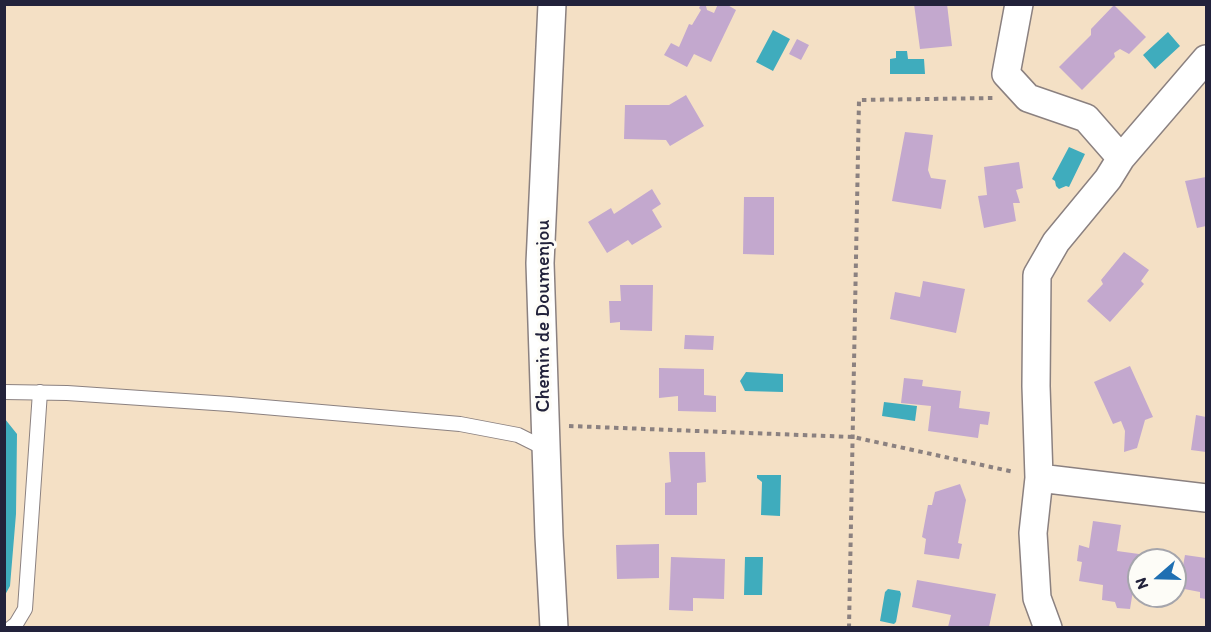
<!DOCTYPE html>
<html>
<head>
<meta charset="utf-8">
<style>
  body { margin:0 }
  #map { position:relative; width:1211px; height:632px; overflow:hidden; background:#f4e0c5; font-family:Itim,sans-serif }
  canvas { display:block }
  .frame { position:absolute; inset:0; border:6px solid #22223b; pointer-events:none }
  .north { position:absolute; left:1127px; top:548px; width:60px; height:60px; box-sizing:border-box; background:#fdfcf7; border:2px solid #a5a5ac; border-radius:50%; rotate:250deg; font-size:16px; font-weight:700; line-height:24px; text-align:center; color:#22223b }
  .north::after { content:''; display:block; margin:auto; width:21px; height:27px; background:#1f6fb2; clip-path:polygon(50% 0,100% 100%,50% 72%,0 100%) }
</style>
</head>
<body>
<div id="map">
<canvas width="1211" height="632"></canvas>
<div class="frame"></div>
<div class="north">N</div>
</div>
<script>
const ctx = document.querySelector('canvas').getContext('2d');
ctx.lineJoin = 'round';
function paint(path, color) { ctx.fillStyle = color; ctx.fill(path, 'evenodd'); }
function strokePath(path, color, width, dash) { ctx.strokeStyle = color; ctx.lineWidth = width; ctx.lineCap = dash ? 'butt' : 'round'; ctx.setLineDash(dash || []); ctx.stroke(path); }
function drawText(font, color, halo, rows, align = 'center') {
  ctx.font = font + ' Itim,sans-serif'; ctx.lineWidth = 6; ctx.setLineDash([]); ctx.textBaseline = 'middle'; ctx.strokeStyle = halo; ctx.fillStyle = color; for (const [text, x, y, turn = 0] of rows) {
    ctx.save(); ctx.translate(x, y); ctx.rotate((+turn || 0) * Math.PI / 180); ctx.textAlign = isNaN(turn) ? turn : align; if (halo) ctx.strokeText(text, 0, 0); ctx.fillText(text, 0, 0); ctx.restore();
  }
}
const water = new Path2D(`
  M773,30L790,39L773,71L756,62Z
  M1168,32L1180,46L1155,69L1143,55Z
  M896,51H907L908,59H924L925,74H890V59L896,58Z
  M1069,147L1085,154L1069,187L1066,186L1059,189L1056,186L1055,181L1052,179Z
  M746,372L783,374V392L745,391L740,381Z
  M884,402L917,406L915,421L882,416Z
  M5,419L17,434L16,514L10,586L5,595Z
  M757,475H781L780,516L761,515L762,482L757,478Z
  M745,557H763L762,595H744Z
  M888,589L900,591L901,594L896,622L894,624L880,621L885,592Z`);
const building = new Path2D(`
  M701,4L706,6L707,10L714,13L718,4H726L736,10L711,62L694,54L687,67L664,55L671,43L679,47L689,24L692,25L701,10L699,8Z
  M914,4H947L952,46L920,49Z
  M1114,5L1146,37L1129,54L1120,49L1114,53L1115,57L1082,90L1059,67L1091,35V29Z
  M797,39L809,45L801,60L789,54Z
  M686,95L704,126L670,146L666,140L624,139L625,105H669Z
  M905,132L933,135L928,170L931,178L946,180L941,209L892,201Z
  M1019,162L1023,188L1016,190L1020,203H1013L1016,221L984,228L978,196L987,195L984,167Z
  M1206,177V226L1197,228L1185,181Z
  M652,189L661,204L652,210L662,227L632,245L628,240L607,253L588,222L611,208L614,214Z
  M744,197H774V255L743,254Z
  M1124,252L1149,270L1141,281L1144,284L1110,322L1087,301L1103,284L1101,280Z
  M923,281L965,289L956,333L890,319L895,292L920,297Z
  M620,285H653L652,331L620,330V322L610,323L609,301H621Z
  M685,335L714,336L713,350L684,349Z
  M1130,366L1153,417L1145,420L1137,448L1124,452L1125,431L1121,421L1113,424L1094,382Z
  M659,368L704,369V395L716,396V412L678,411V396L659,398Z
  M904,378L923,380L922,386L961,391L959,408L990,412L988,425L980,424L978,438L928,431L931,406L901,403Z
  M1196,415L1206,417V452L1191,450Z
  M669,452H705L706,482L697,483V515H665V483L671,482Z
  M960,484L966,500L958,543L962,544L959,559L924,554L926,539L922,537L928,505H932L935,492Z
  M1093,521L1121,525L1117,551L1139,554L1130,609L1117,608L1115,602L1102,600L1103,585L1079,581L1082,562L1077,561L1079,545L1089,548Z
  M659,544V578L617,579L616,545Z
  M1185,555L1206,558V599L1200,598V592L1179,588Z
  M671,557L725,559L724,599L693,598V611L669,610Z
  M917,580L996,594L989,627H948L951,615L912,607Z`);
const path = new Path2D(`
  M569,426L853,437L1014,472
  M849,628L859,100L993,98`);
const service = new Path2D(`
  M4,392L67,393L229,404L460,424L518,435L546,449
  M11,628L16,624L25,609L40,392`);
const minor = new Path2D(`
  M552,4L540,263L549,536L554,628
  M1019,4L1006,74L1028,98L1086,118L1121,158
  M1039,478L1206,498
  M1048,628L1037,598L1033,533L1039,478L1036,386L1037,275L1056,242L1108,179L1121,158L1206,59`);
const streetNames = [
  ["Chemin de Doumenjou",544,316,-90]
];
paint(water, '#3facbd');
paint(building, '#c3a8ce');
strokePath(service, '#8b8180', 16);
strokePath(minor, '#8b8180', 30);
strokePath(path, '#8b8180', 4, [4.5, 4.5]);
strokePath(service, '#fff', 14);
strokePath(minor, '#fff', 27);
drawText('20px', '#22223b', '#fdfcf7', streetNames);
</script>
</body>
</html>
